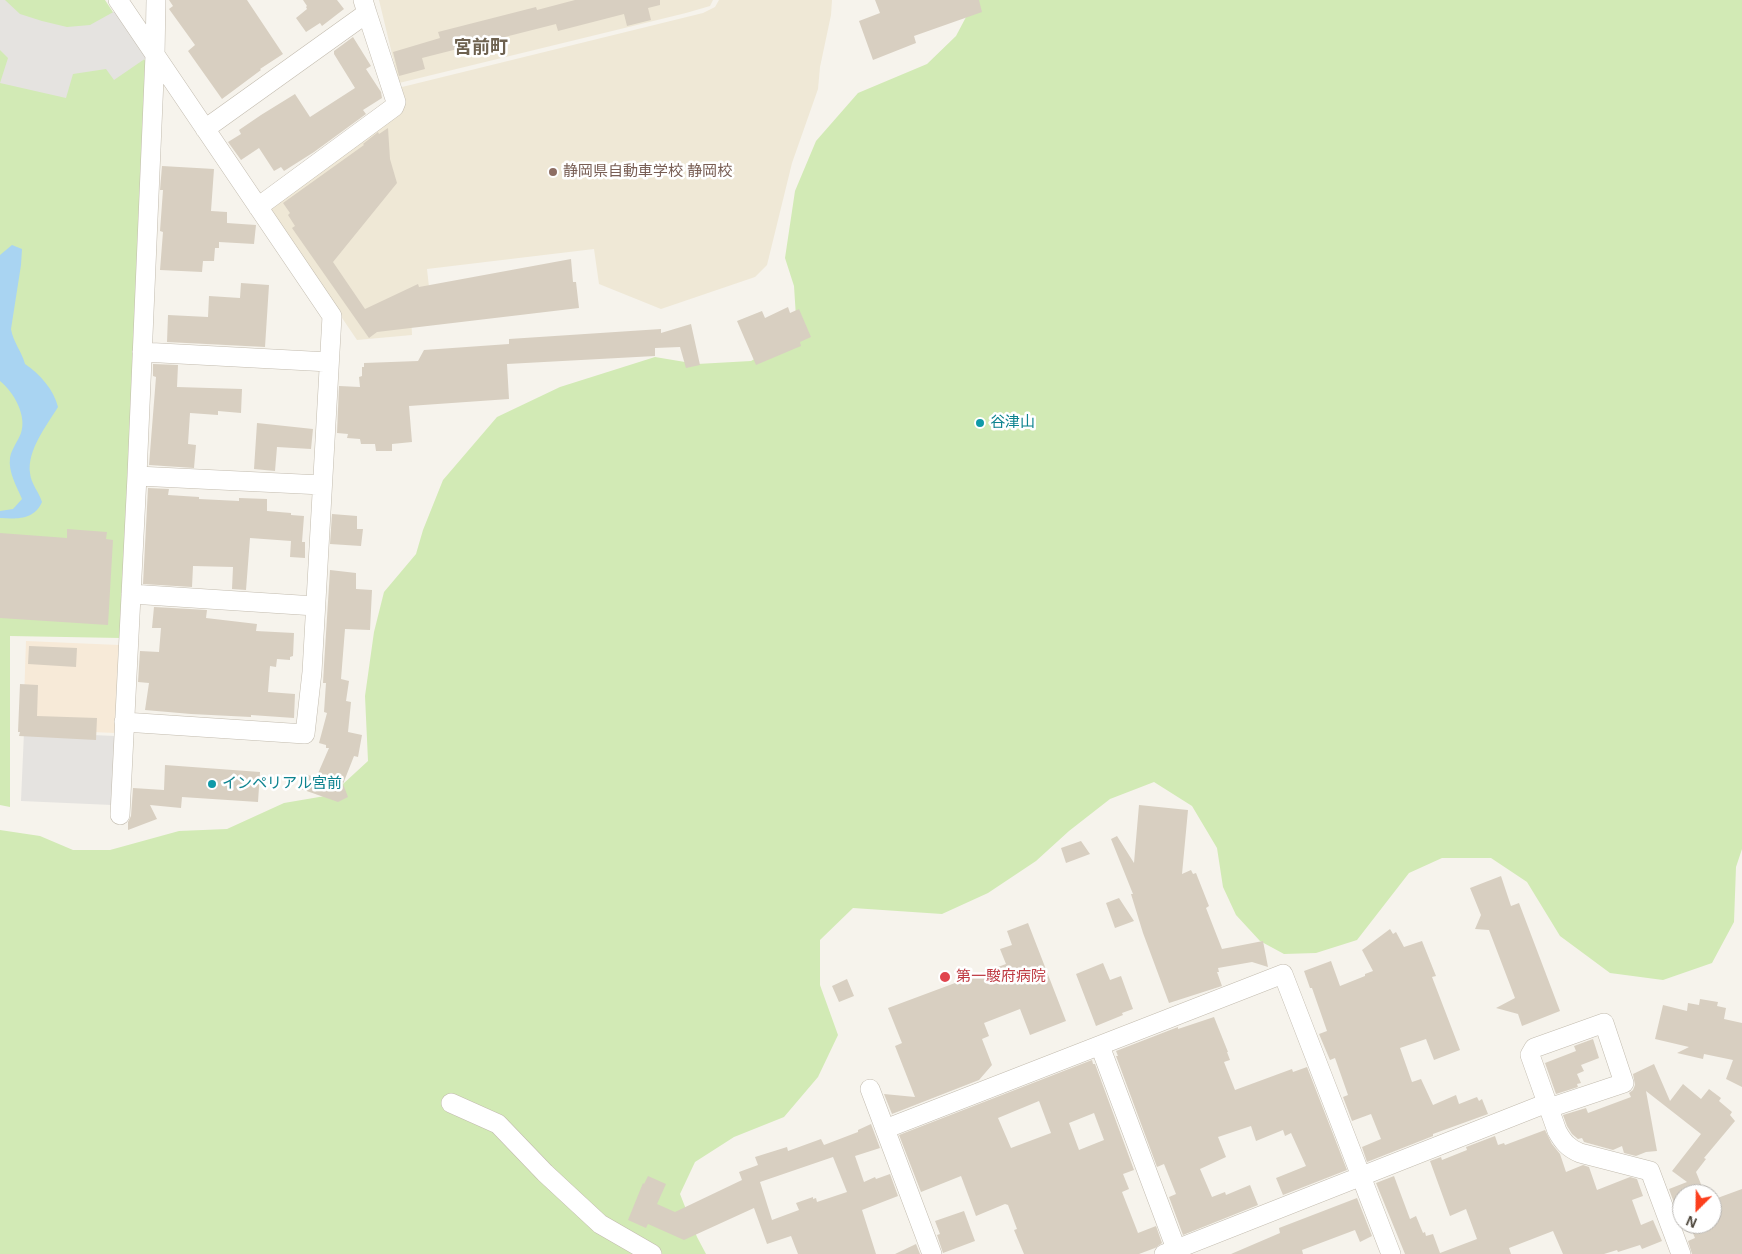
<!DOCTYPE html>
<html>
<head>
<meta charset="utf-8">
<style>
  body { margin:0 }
  #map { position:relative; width:1742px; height:1254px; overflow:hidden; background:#f6f3ec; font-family:Helvetica,sans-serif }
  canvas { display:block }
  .north { position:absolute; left:1672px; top:1184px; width:50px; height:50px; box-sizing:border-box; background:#fff; border:1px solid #b7b4b0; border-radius:50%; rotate:203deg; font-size:14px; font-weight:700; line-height:20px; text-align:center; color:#4b4439 }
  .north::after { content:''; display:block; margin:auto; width:18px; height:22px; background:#fc3f1d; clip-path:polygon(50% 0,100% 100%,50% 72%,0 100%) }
</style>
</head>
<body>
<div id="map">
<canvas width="1742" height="1254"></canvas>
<div class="north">N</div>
</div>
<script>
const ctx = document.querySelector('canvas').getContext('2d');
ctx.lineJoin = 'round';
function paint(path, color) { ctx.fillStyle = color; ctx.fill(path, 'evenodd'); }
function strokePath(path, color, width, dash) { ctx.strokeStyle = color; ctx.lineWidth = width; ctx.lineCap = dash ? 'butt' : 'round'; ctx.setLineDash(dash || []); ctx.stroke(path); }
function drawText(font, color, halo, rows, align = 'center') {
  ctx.font = font + ' Helvetica,"Noto Sans JP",sans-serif'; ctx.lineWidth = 5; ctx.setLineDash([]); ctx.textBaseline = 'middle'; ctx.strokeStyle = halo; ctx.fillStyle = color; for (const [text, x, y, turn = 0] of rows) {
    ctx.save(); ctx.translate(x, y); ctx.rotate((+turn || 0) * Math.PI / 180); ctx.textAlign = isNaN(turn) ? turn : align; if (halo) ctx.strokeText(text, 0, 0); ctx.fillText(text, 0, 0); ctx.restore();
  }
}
const commercial = new Path2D(`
  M26,641L119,645L115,733L23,729Z`);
const education = new Path2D(`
  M379,0H713L710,6L686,13L399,83Z
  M719,0H832L831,15L820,67L818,89L792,163L767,265L755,277L661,309L599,284L594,249L427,269L431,305L411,314L412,335L357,340L268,209L389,120L398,88L703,13L715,7Z`);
const green = new Path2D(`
  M0,0H105L148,65L121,638L10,636V807L0,805Z
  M975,0H1742V849L1736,867L1734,922L1712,963L1663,980L1610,973L1560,936L1527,882L1491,858H1442L1409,873L1357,940L1316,953L1284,954L1260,941L1236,915L1223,887L1217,848L1192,806L1154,782L1110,799L1069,831L1036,861L988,893L942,914L853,908L820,940V985L838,1035L818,1077L784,1117L734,1137L695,1162L680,1194L697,1237L706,1254H0V830L40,836L73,850H110L179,831L227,829L284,803L331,795L368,761L365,696L374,632L384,592L416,554L423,530L443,480L497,417L560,387L655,357L697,364L751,361L785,342L796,317L794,286L785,258L795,191L816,141L858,93L927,64L956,36Z`);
const parking = new Path2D(`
  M0,0H5L20,14L42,21L67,27L90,25L117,10L149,56L114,80L106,69L73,74L66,98L0,83L8,58L0,50Z
  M24,732L115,736L112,805L21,801Z`);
const water = new Path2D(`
  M12,245L22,249L21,265L11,329C13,342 22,352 25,364C40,374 54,390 58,407C47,425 27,450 30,473C31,484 39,492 42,502C34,520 17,519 0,518V511L13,509L22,499C17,487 8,472 10,458C11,450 18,441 21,433C27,416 14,392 0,381V255Z`);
const building = new Path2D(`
  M169,0H247L283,54L260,69L261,70L222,99L188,51L195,45L169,9L173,6Z
  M303,0H337L344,9L322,26L320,23L306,32L296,18L307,9L306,7L307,6Z
  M575,0H660V5L648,8L651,20L627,26L624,14L558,31L556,24L422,58L425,69L399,76L393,52L440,38L438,32L536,7L537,10Z
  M875,0H979L982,12L914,36L916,43L873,60L859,21L880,13Z
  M353,37L371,66L366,69L381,92L382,98L363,110L366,114L314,152L284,171L281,167L274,171L259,148L241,160L228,142L241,134L239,130L261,115L295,94L310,117L355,88L334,54V51Z
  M388,128L390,159L397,183L333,262L365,309L418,284L419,287L571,259L573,282H576L579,308L377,332L369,338L292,228L295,226L288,215L290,213L283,203L364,145L363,144L378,132L379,134Z
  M162,166L214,169L211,211L227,212V223L256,225L254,244L219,242V248H215L214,261H203L202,272L160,270L163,232L160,231L163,190H160Z
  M241,283L269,285L265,347L167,342L168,315L208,317L209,296L240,298Z
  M788,307L790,313L799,309L811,337L800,342L801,346L756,365L737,321L762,311L765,318Z
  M691,324L700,365L686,368L680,347L655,348V356L507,364L509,399L409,406L412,442L392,444V451H376L375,444H361L360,439L347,438L348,434L337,433L339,386L360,387L359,377L362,376V367H364V363L418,361L424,350L509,344V339L661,329V333Z
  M153,364L178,365L177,387L242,389L241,413L218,411V415L190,413L188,444L196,445L194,468L149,465L156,377L153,376Z
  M257,423L313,429L311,449L277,447L275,471L254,469Z
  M148,488L169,489L168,495L199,497V499L239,501V498L267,499V511L291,513V515L304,516L302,542H305V558L290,557L291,541L250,538L246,590L232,589L233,567L193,566L192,587L143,584Z
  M332,514L357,516V529H363L361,546L330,544Z
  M67,529L107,532L106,539L113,540L108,625L0,618V533L67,538Z
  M330,570L356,573V589L372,590L370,630L345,629L341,679L349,681L346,701L351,702L348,732L362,735L358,757L354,756L343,784L348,797L338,802L301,789L306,774L316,778L329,748H326V745L319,743L327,713L324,712L326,683H323L324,665Z
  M154,607L207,610L206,618L257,624L256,631L294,633L293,656L290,657V660L277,659L276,667L270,666L268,692L295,694L294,718L251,715V717L191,714L145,710L149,683L138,682L140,651L159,652L161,628H152Z
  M29,646L77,648L76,667L28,664Z
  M20,684L38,685L37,716L97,718L96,740L19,736L20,732H18Z
  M165,765L260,772L258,802L182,797L181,808L150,805L157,819L128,830V822L131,816L133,788L164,790Z
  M1139,805L1188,810L1182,874L1191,870L1193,874L1196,873L1209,906L1206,908L1222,949L1263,941L1268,967L1252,962L1218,968L1219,972H1217L1222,986L1169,1003L1143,933L1131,894H1133L1111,839L1117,836L1134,863Z
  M1081,841L1090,854L1066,863L1061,848Z
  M1501,876L1511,906L1519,903L1560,1011L1522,1026L1518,1014L1496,1008L1515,998L1489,930L1475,929L1481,915L1470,888Z
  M1119,898L1134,921L1115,928L1106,903Z
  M1028,923L1066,1021L1030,1035L1020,1009L984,1023L989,1036L982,1039L992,1065L979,1080L892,1114L884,1094L915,1097L895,1046L902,1043L888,1008L1006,964L1000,949L1012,945L1007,931Z
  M1390,929L1393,934L1396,932L1404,947L1422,941L1436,976L1432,977L1460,1050L1434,1060L1426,1039L1400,1048L1412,1082L1421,1079L1433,1105L1456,1095L1459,1104L1477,1097L1479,1101L1482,1099L1488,1114L1433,1134V1136L1367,1162L1362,1147L1381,1139L1371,1114L1352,1121L1343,1097L1348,1095L1335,1058L1330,1060L1319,1034L1327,1031L1312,988H1310L1304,971L1331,961L1340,986L1365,976V974L1373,971L1362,950Z
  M1103,963L1110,980L1121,976L1133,1009L1122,1013L1123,1015L1096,1026L1076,974Z
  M847,979L854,996L839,1002L832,986Z
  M1700,999L1718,1002L1717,1006L1726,1008L1724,1019L1742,1023V1087L1726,1079L1733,1060L1704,1054L1703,1059L1677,1053L1689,1047L1655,1039L1663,1005L1687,1011L1688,1003L1699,1005Z
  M1214,1017L1228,1052H1227L1230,1060L1224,1062L1235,1090L1292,1069L1293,1072L1307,1067L1347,1170L1283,1195L1276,1178L1306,1166L1291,1133L1285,1136L1283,1130L1256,1141L1251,1126L1218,1137L1226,1157L1200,1169L1212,1197L1225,1192L1226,1195L1250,1185L1258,1205L1183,1235L1169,1197L1176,1194L1164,1164L1157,1167L1116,1056H1118L1116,1051L1178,1027V1029Z
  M1593,1039L1599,1058L1581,1065L1584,1071L1577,1074L1581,1083L1577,1084L1578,1087L1556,1094L1545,1063L1576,1051L1574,1046Z
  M1092,1060L1093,1064H1095L1134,1170L1123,1174L1129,1189L1122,1192L1138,1233L1156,1226L1162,1243L1155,1248L1139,1254H1024L1014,1230L1017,1229L1008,1205L1005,1204L976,1216L961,1176L921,1192L899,1135ZM1039,1101L1051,1133L1011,1148L998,1118ZM1094,1113L1104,1140L1079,1150L1069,1123Z
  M1654,1064L1670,1101L1683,1084L1701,1099L1709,1089L1721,1098L1719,1101L1732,1112L1730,1115L1735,1121L1704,1158L1706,1159L1696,1172L1705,1194H1682V1225L1669,1189L1687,1182L1672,1171L1701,1134L1646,1091L1657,1151L1646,1152L1636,1156L1624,1153L1622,1146L1613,1150L1584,1142L1582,1138L1578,1139L1572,1134L1567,1126L1563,1115L1586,1108L1588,1113L1631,1097L1629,1093L1633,1090L1635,1085L1633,1074Z
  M871,1124L880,1148L855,1156L864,1182L875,1177L876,1179L890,1174L898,1196L862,1210L876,1254H798L791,1236L767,1244L754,1208L684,1240L648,1224L646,1228L628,1220L643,1183L644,1184L648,1176L666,1184L657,1204L675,1212L742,1180L739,1172L758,1165L755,1157L787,1147L788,1151L821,1139L824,1145L858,1132V1130ZM833,1157L847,1192L817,1202L816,1198L813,1199V1197L796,1203L799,1210L772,1220L760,1182Z
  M1545,1130L1552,1144L1560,1154L1566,1172L1583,1165L1589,1167L1597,1190L1630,1177L1637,1179L1643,1196L1632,1200L1641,1225L1653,1220L1662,1241L1642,1249L1640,1245L1618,1252L1617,1250L1604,1254H1563L1553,1231L1509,1248L1511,1254H1405L1376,1183L1394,1176L1410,1219L1416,1216L1423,1233L1425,1232L1426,1236L1433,1234L1440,1253L1477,1239L1466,1209L1450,1216L1430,1161L1441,1157L1442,1160L1467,1150L1466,1147L1495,1136L1498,1145L1504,1143L1505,1145Z
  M1742,1189V1254H1692L1688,1241L1695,1238L1689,1224H1712V1200Z
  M1357,1198L1372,1236L1360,1242L1355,1230L1302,1250L1303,1254H1231L1280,1233L1279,1228Z
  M964,1211L975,1241L943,1253L937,1235L940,1234L935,1221Z
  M916,1244L920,1254H895Z`);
const minor = new Path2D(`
  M118,0L332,316L312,672L305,734L124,722
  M205,129L367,13L363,0
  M258,207L394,107L396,102L367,13
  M142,352L329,362
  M137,476L322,485
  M131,594L315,606
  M120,815L137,476L155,55L156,0
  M1100,1046L1178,1254
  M870,1089L932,1254
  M451,1103L498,1124L545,1173L600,1224L652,1254
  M1549,1108L1624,1083L1604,1023L1534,1048L1530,1055L1557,1131C1563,1142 1568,1148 1580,1153L1650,1171L1681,1254
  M885,1129L1283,974L1391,1254
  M1164,1254L1547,1103`);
const markers = [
  [553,172,5,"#8d6e63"],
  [980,423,5,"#0f9aa8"],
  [212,784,5,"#0f9aa8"],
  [945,977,6,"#e0444e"]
];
const educationNames = [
  ["静岡県自動車学校 静岡校",563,172]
];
const cultureNames = [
  ["谷津山",990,423],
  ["インペリアル宮前",222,784]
];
const healthNames = [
  ["第一駿府病院",956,977]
];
const quarterNames = [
  ["宮前町",481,48]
];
paint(commercial, '#f7ead8');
paint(education, '#efe8d6');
paint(green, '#d2eab5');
paint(parking, '#e5e3e0');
paint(water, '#a9d4f2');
paint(building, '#d8cfc1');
strokePath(minor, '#c2bbae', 20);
strokePath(minor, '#fff', 19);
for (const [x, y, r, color] of markers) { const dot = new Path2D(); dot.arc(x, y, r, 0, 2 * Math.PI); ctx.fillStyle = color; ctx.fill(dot); strokePath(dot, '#fff', 2); }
drawText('15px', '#785e54', '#fff', educationNames, 'left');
drawText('15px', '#0d838f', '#fff', cultureNames, 'left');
drawText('15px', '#be3a42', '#fff', healthNames, 'left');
drawText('bold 18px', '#6e6250', '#fff', quarterNames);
</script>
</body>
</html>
